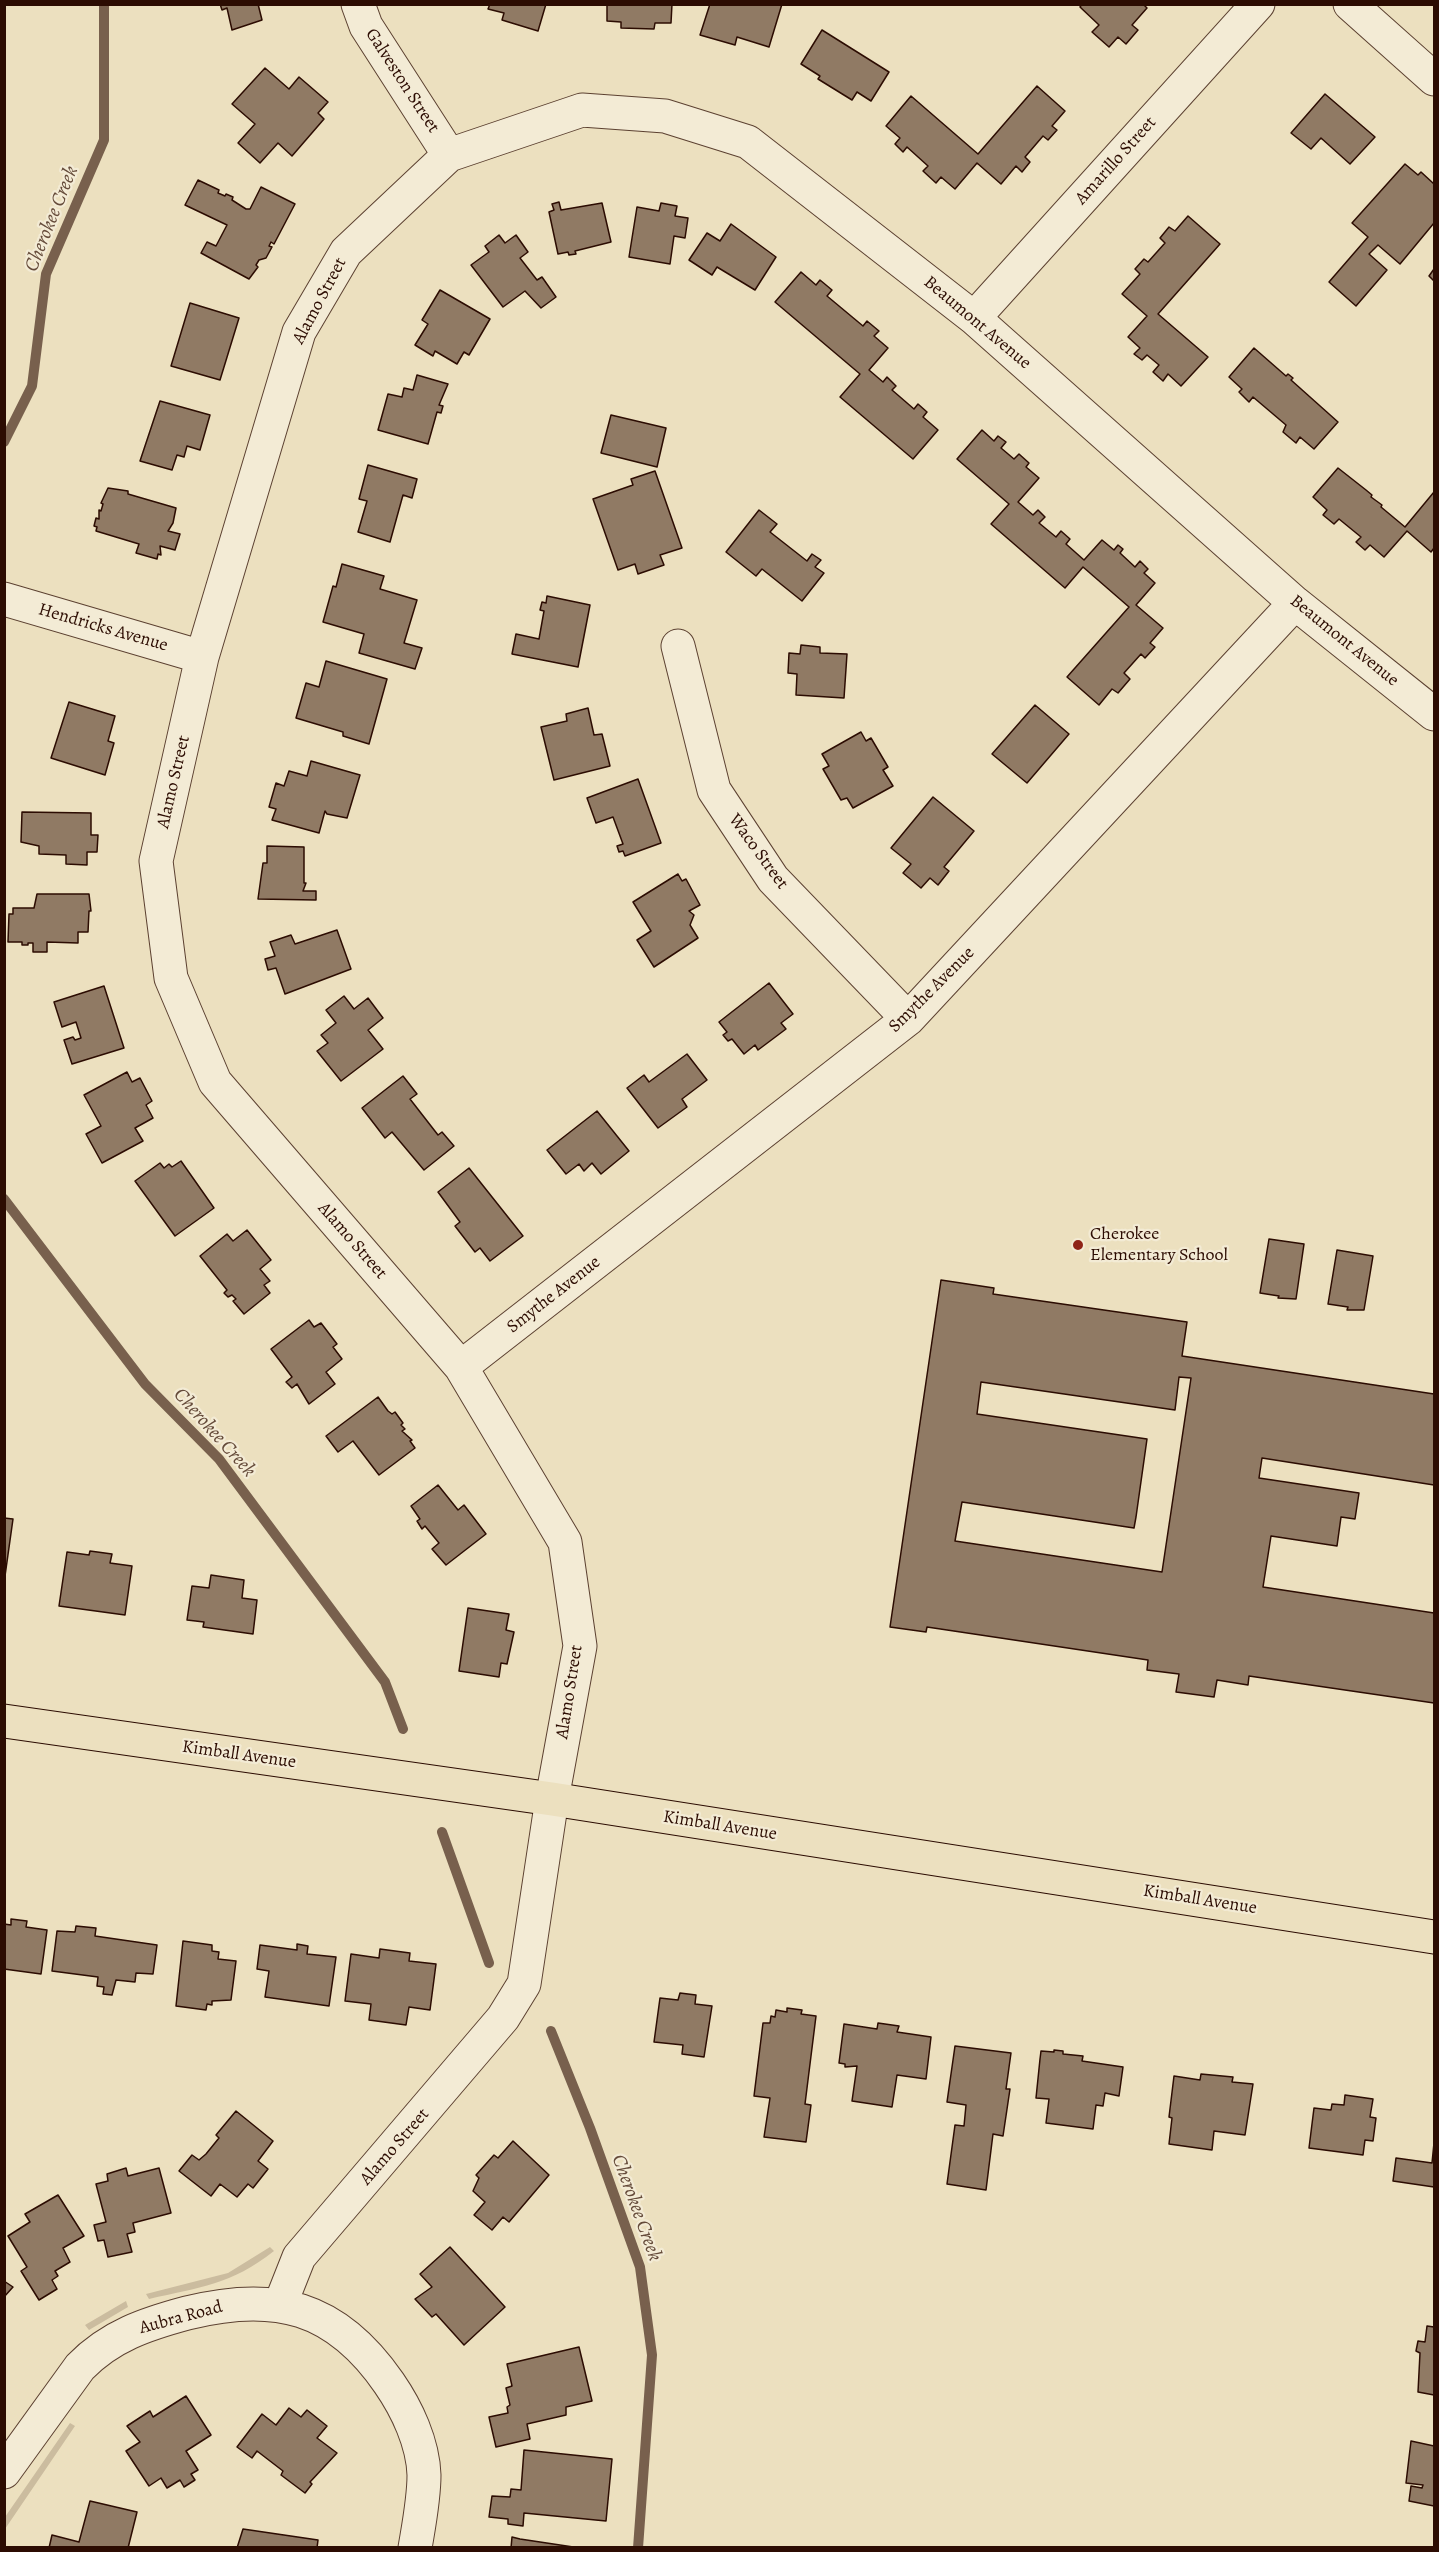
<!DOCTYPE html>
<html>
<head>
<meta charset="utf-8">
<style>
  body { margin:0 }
  #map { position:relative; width:1439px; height:2552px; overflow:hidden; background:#ece0bf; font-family:Alegreya,serif }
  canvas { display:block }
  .frame { position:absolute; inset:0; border:6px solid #2c0c02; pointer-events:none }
</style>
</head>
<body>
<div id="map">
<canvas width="1439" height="2552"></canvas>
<div class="frame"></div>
</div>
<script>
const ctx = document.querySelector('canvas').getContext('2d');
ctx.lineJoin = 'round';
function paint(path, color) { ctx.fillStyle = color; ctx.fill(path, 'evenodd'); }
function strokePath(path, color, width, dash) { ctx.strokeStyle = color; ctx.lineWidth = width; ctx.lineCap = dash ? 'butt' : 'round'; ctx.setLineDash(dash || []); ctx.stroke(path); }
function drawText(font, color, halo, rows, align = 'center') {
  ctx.font = font + ' Alegreya,serif'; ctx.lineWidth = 4.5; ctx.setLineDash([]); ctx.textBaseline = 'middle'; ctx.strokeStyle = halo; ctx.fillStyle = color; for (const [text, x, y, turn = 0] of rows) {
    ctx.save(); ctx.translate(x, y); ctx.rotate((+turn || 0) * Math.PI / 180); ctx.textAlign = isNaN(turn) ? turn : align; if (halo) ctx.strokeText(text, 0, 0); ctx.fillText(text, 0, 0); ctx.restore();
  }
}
const green = new Path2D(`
  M270,2247L274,2251C231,2285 200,2287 149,2299L146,2294L228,2273Z
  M126,2301L128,2307L89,2330L85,2325Z
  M70,2423L75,2426L5,2529V2517Z`);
const stream = new Path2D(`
  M4,442L32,386L46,274L104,140V4
  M4,1199L145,1384L219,1459L385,1682L403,1729
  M442,1832L489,1963
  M551,2031L590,2128L640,2267L652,2355L638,2548`);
const building = new Path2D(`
  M220,4H258L262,20L232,30L227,8L222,10Z
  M490,4H546L538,31L502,20L504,13L488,9Z
  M607,4H672L671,23H655L654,29L621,28V22L607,21Z
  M710,4H782L769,47L737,37L735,45L700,35Z
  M1082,4H1143L1147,8L1132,25L1138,30L1126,44L1118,37L1109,47L1092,32L1099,25L1080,7Z
  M822,30L889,72L871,101L857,92L852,100L818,79L820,76L801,64Z
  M265,68L289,89L299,77L328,102L318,113L324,119L292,156L278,143L260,163L238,143L255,124L232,104Z
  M1037,86L1065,111L1052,126L1057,130L1048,140L1043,136L1025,157L1030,162L1022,172L1016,166L1001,184L977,163L955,189L941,177L936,183L923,171L928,166L907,147L903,152L895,144L900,138L886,126L911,96L978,154Z
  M1325,94L1375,137L1350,164L1321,138L1311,149L1291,133Z
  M1405,164L1418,175L1421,172L1434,184V223L1400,264L1378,245L1369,254L1387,270L1356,306L1329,282L1368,237L1352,223Z
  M198,180L219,190L218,193L225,196L226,194L233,197L232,200L246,209H250L261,187L295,204L274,244L271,242L269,246L272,247L266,258L259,260L256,265L258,267L249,279L201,253L207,242L216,246L227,225L185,205Z
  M559,202L561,210L602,203L611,242L575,251L576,254L569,255L568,252L558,254L549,212L554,210L552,204Z
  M661,203L677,206L675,216L688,218L685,238L674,236L670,264L629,257L637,207L659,211Z
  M1188,216L1220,244L1158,314L1208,357L1181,386L1168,374L1163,381L1153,372L1159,365L1147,355L1142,360L1134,354L1140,348L1128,337L1147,316L1122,294L1140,274L1135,269L1144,259L1148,262L1165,243L1160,238L1169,227L1175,231Z
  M731,224L776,257L755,290L717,267L712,275L689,260L707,233L720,241Z
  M499,235L505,243L516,235L528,252L520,258L537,280L542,277L556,297L541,308L525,291L503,307L471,265L489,252L485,246Z
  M1434,269V281L1429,276Z
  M801,272L816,285L820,280L832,290L827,296L863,326L867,321L879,331L874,336L888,348L869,370L883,382L887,377L896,386L892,390L914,409L918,404L927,412L923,417L938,430L913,459L840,397L860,374L775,302Z
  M440,290L490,319L469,355L464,352L457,364L435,351L433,356L415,345L428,324L422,320Z
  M190,303L239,318L220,380L171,366Z
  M1254,348L1286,376L1288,374L1293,378L1291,380L1338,422L1314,449L1300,437L1296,443L1283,432L1286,425L1253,397L1249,402L1239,392L1242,389L1229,377Z
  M417,375L448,384L439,405L443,406L441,413L437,412L428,444L378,430L388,394L402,397L404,388L413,390Z
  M160,401L210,415L200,450L187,446L184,457L177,455L172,470L140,461Z
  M611,415L666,428L657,467L601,453Z
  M982,430L994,441L998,436L1006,442L1001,448L1014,459L1019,454L1029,463L1026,467L1039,478L1018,502L1033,515L1038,510L1045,517L1039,523L1056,537L1061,531L1070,539L1066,544L1084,560L1102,540L1114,550L1118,545L1123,549L1120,553L1135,567L1140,561L1148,569L1144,573L1155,583L1136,605L1163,628L1150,643L1155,647L1145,658L1141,654L1124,673L1130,679L1118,693L1112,689L1099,705L1067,677L1129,607L1083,567L1065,588L991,524L1009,504L957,459Z
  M368,465L417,479L412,498L403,495L390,542L358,532L367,501L359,499Z
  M1338,468L1366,490L1372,495L1371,497L1382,505L1381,507L1405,527L1434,492V548L1431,552L1407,531L1384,557L1370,545L1365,550L1356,542L1361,537L1339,519L1334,524L1323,515L1327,510L1313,497Z
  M655,471L682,548L660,555L664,565L638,574L635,564L618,570L593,499L633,485L631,479Z
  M108,488L128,491V494L176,508L173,523L168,531L180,534L175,550L160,546L161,555L158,554L157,559L136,553L139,544L96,531L97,527L94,526L96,518L99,519V510L101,511L103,504L101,503Z
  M759,510L777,524L770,532L807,561L812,554L821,560L815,567L824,573L802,601L762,569L756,576L726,552Z
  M342,564L384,576L380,589L417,600L404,643L422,648L415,669L359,653L364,634L323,622L333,586L336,587Z
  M547,596L590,605L578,667L512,654L516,634L539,639L544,611L540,610L542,602L546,603Z
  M801,645L820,647V653L847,654L844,698L796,695L797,674L788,673L789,653L800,654Z
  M326,661L387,679L369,744L343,736V732L296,718L306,683L319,687Z
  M69,702L115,716L108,741L114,743L105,775L51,758Z
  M1035,705L1069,734L1027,783L992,754Z
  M588,708L594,735L602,734L610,766L554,780L541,727L567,721L566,714Z
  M861,732L866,741L871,738L888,767L883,770L893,786L853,808L847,798L841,800L823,769L829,766L822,754Z
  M311,761L360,775L347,818L327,814L325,811L319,833L272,820L276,809L269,807L276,783L284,786L289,771L307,776Z
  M638,779L661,843L625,856L623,851L619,852L617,846L623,844L613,817L596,823L587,798Z
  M933,797L974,831L944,867L949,871L938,885L930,878L921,888L903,873L911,864L891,848Z
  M22,812L91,813V835H98L97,852H87V865L66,864V855L39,854V846L21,842Z
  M267,846L304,847V883H306L303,891H316V900L258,899L263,863H267Z
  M678,874L682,881L686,879L700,905L689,911L694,915L690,925L698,938L654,967L637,940L651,931L633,902Z
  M37,894H89L91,911H89L88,932H78V943L47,942V952H33V943H28V945H22V942H8L9,914H13V908H34Z
  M337,930L351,969L285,994L276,968L268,970L265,959L275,956L270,942L291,935L295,944Z
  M769,983L793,1014L781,1023L786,1029L758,1050L755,1045L744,1054L732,1039L728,1041L723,1035L727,1032L719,1022Z
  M104,986L124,1048L72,1064L64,1040L73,1037L75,1040L81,1038L76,1022L62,1027L54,1002Z
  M344,996L354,1009L368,998L383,1018L368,1030L383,1049L341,1081L317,1051L328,1043L321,1035L336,1023L326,1010Z
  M687,1054L707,1080L682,1099L687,1107L658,1128L627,1088L644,1075L649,1082Z
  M127,1072L132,1082L140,1078L152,1101L146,1105L153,1118L135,1128L143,1141L102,1163L86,1134L101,1126L84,1095Z
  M403,1076L417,1094L410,1099L438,1135L442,1132L454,1146L424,1170L392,1132L385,1138L362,1108Z
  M597,1111L629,1151L601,1174L592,1163L584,1171L579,1164L566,1174L547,1150Z
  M181,1161L214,1208L175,1236L135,1181L160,1163L164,1168L169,1164L172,1167Z
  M469,1168L523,1236L490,1261L480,1248L475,1252L455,1226L460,1222L438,1192Z
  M247,1230L271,1260L260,1269L270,1281L264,1285L270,1293L244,1314L233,1301L236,1299L232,1295L228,1297L224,1293L227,1290L200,1256L227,1234L233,1241Z
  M1269,1239L1304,1244L1296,1299L1278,1298L1279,1296L1260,1293Z
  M1337,1250L1373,1256L1364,1310H1347L1348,1307L1328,1304Z
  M941,1280L994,1288L993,1294L1187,1322L1182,1356L1434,1394V1485L1262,1458L1259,1478L1359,1493L1355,1519L1341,1517L1337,1546L1271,1536L1263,1587L1434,1613V1703L1249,1676L1248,1685L1217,1680L1214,1697L1176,1692L1179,1674L1147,1670L1148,1660L927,1627L926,1632L890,1627ZM1179,1377L1191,1378L1162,1572L955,1541L962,1502L1134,1528L1136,1517L1147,1439L977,1414L981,1382L1175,1410Z
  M309,1320L314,1327L321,1323L337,1344L333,1347L342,1359L326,1372L335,1384L309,1404L297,1384L292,1388L286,1382L292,1377L271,1349Z
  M378,1397L388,1411L392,1414L395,1412L403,1423L401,1425L405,1429L402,1431L412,1440L410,1441L415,1448L379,1475L353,1441L338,1452L326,1436Z
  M438,1485L458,1510L464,1505L486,1534L446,1565L432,1549L439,1543L425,1526L422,1529L417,1521L420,1519L411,1506Z
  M4,1518L13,1519L5,1576H4Z
  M90,1551L112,1554L110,1563L132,1566L125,1615L59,1606L67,1552L89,1555Z
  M211,1575L244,1580L242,1598L257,1600L253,1634L203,1627L204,1622L187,1620L192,1586L209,1588Z
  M468,1608L509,1614L506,1630L514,1632L507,1664L501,1663L499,1677L459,1671Z
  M11,1919L27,1921L26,1927L47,1930L41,1974L4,1969V1924L11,1925Z
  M76,1926L96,1928L95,1936L157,1945L153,1974L136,1973L135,1982L116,1980L112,1995L103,1994L104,1987L97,1986L98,1977L52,1971L57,1931L75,1932Z
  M183,1941L212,1945V1951L219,1952L218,1959L236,1961L231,2000L212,2001V2005L207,2004L206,2010L176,2006Z
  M297,1944L308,1946L307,1954L336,1957L329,2006L265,1997L269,1971L257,1969L260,1945L297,1950Z
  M380,1949L410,1953L409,1961L436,1964L430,2010L409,2007L406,2025L369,2020L371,2004L345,2001L351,1954L379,1958Z
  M680,1993L696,1995L695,2004L712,2006L704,2057L682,2054L683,2045L654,2042L660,1998L678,2000Z
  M787,2008L802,2010L801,2014L816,2016L805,2104L811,2105L806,2142L764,2137L770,2098L754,2096L763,2023H770L771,2016L775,2017L776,2010L787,2012Z
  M878,2023L899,2026L897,2032L931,2037L926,2079L897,2075L892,2107L852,2101L857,2066L845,2067V2064L839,2063L844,2024L877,2029Z
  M955,2046L1011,2053L1006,2089H1010L1003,2136L993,2134L986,2190L947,2184L955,2125L964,2126L966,2105L947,2102Z
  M1054,2050L1063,2051V2054L1083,2056L1082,2061L1123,2067L1119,2096L1105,2093L1103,2106L1096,2105L1093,2129L1046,2123L1049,2099L1036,2098L1040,2059L1041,2051L1054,2052Z
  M1201,2074L1233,2077L1232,2082L1253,2084L1245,2135L1214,2131L1212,2150L1169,2144L1172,2118L1169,2117L1174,2076L1200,2080Z
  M1345,2095L1373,2099L1370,2117L1376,2118L1373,2141L1365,2140L1363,2155L1309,2148L1314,2108L1331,2110L1332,2104L1344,2105Z
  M236,2111L273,2141L258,2161L268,2169L253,2188L248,2184L237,2197L220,2184L211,2196L179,2171L192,2155L199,2160L206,2154L219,2138L216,2135Z
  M513,2141L549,2175L509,2222L503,2217L492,2230L474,2215L485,2202L473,2191L479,2178L476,2175L494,2155L498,2158Z
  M1434,2143V2187L1393,2181L1396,2158L1432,2163Z
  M126,2168L128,2176L159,2168L171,2213L133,2223L135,2232L127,2234L132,2252L108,2257L104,2240L98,2241L94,2225L106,2222L96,2184L108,2181L107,2174Z
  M58,2195L84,2236L63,2248L70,2262L55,2271L58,2276L52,2280L57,2289L39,2300L21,2271L27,2267L8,2236L30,2222L25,2214Z
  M450,2247L505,2307L464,2345L436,2314L432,2317L415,2299L432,2287L420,2274Z
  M4,2281L13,2287L4,2297Z
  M1427,2326L1434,2327V2395L1418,2392L1420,2353L1416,2351L1418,2341L1425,2342Z
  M579,2347L592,2401L566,2407V2415L527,2424L530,2439L496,2447L489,2417L508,2413L507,2407L510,2405L506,2388L512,2386L507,2364Z
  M186,2396L211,2435L186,2451L198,2470L191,2474L195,2480L184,2487L180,2480L167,2488L161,2478L149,2486L126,2451L140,2442L127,2426L150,2411L153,2417Z
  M289,2408L301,2417L307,2410L327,2426L317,2438L337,2453L310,2482L312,2484L305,2493L281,2475L283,2471L257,2451L252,2458L237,2447L262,2414L276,2425Z
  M1411,2441L1434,2446V2506L1409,2501L1411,2486L1422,2488L1423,2485L1406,2483Z
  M524,2450L612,2459L606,2521L524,2513L523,2526L508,2524V2519L489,2517L492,2496L510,2497L511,2489L521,2490Z
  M90,2501L137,2512L128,2548H49L52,2535L79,2542Z
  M243,2529L318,2540L317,2548H237Z
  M512,2537L520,2539L580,2548H511Z`);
const minor = new Path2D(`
  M358,4L366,26L449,155
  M1350,4L1434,79
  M974,318L1258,4
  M4,599L202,657
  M678,646L714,790L773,879L908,1019
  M461,1367L908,1019L1295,603
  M280,2305L299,2257L503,2018L524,1984L552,1799L580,1646L565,1542L461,1367L215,1082L171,978L156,861L202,657L299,332L346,252L449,155L582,110L665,116L748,142L974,318L1295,603L1434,714
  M4,2472L80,2367C110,2336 146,2324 187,2313C275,2291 336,2306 389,2383C407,2409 423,2443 424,2475C424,2499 419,2524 415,2548`);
const major = new Path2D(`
  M4,1721L552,1799L1434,1937`);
const markers = [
  [1078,1245,6,"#8f2418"]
];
const streetNames = [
  ["Galveston Street",402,81,57],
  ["Amarillo Street",1116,161,-48],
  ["Alamo Street",320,301,-62],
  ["Beaumont Avenue",977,323,40],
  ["Hendricks Avenue",103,628,16],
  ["Beaumont Avenue",1344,641,39],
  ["Alamo Street",174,782,-77],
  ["Waco Street",758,852,54],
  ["Smythe Avenue",932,990,-45],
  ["Alamo Street",352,1241,49],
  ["Smythe Avenue",554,1295,-38],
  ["Alamo Street",570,1692,-81],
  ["Kimball Avenue",239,1755,8],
  ["Kimball Avenue",720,1826,9],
  ["Kimball Avenue",1200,1900,9],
  ["Alamo Street",395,2147,-49],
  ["Aubra Road",181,2318,-15]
];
const poiNames = [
  ["Cherokee",1090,1235],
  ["Elementary School",1090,1256]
];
const waterNames = [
  ["Cherokee Creek",52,219,-68],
  ["Cherokee Creek",214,1433,48],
  ["Cherokee Creek",636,2208,70]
];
paint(green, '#cbbc9f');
strokePath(stream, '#78604d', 10);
paint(building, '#907a64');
strokePath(building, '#2c0c02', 1.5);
strokePath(minor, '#5c4131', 35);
strokePath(major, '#2c0c02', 35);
strokePath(minor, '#f3ebd5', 33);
strokePath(major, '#ece0bf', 33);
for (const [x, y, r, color] of markers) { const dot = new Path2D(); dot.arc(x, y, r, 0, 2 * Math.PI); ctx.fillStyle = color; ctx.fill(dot); strokePath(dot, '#f3ebd5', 2); }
drawText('18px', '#2c0c02', '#f3ebd5', streetNames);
drawText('18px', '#2c0c02', '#f3ebd5', poiNames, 'left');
drawText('italic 20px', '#654b3a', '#f3ebd5', waterNames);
</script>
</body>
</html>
